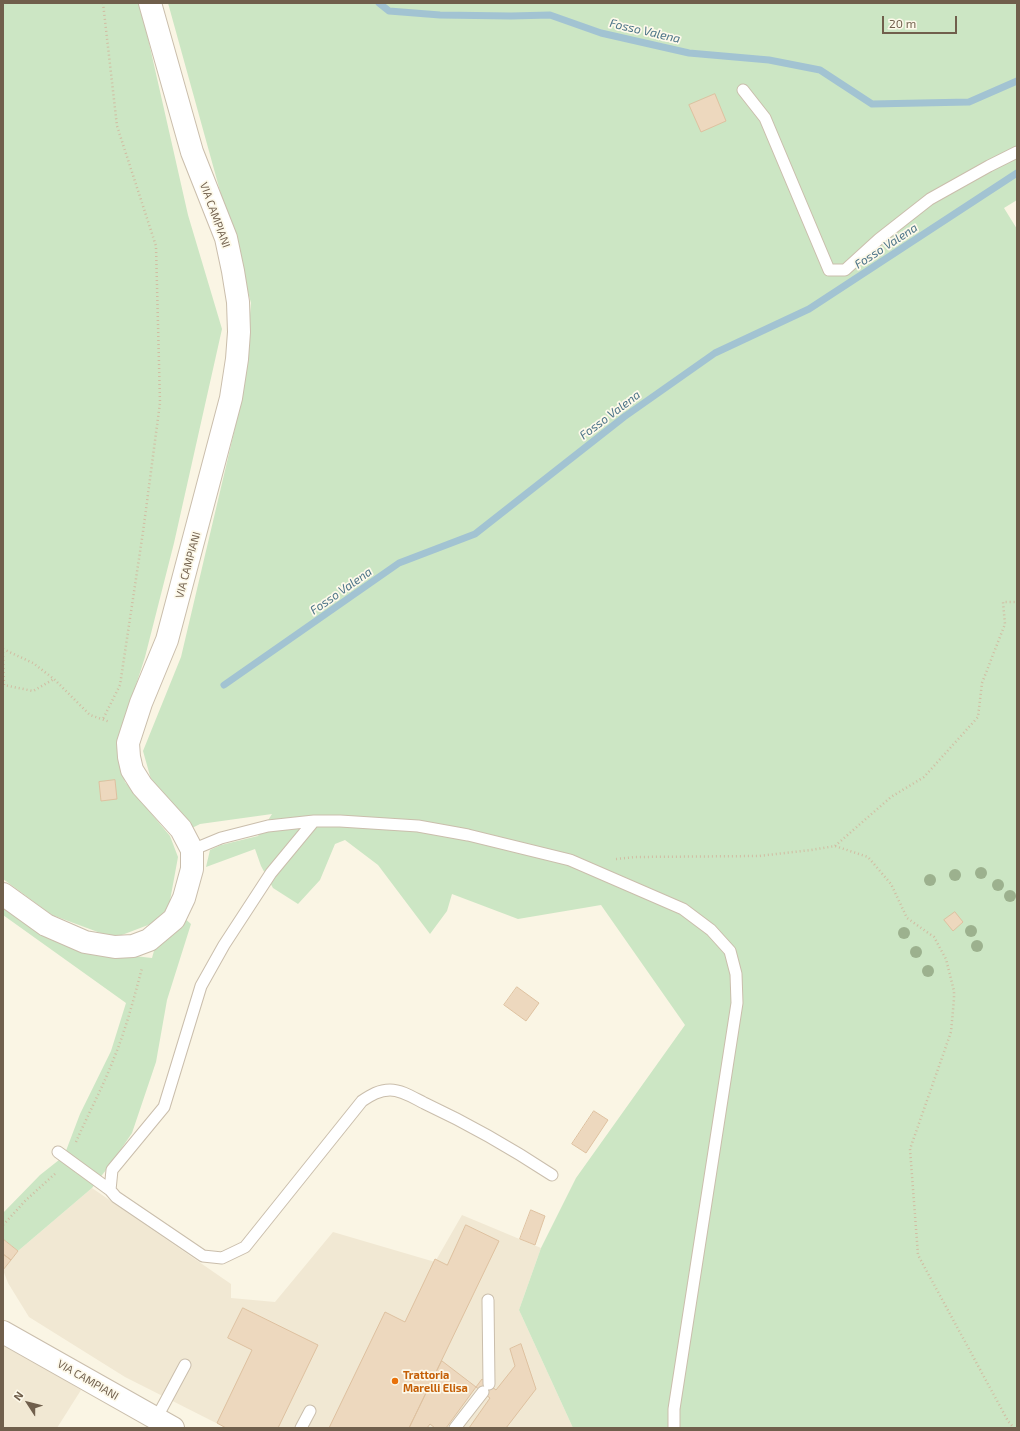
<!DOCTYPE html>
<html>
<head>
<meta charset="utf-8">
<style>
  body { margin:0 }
  #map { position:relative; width:1020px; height:1431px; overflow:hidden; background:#faf5e4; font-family:"Exo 2",sans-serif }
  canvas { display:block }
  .frame { position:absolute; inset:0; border:4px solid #705f4c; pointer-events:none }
  .north { position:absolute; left:8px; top:1383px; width:40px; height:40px; -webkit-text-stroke:3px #fdf9ea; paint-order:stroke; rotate:306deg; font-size:11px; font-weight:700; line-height:16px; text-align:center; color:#705f4c }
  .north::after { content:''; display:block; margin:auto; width:14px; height:18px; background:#705f4c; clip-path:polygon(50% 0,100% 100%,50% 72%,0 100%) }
  .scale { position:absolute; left:882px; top:16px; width:75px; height:18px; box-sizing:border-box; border:2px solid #705f4c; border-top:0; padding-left:5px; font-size:12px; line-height:14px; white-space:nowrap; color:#705f4c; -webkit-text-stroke:3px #fdf9ea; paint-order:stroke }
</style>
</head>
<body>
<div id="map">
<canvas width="1020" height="1431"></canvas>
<div class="frame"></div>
<div class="north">N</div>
<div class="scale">20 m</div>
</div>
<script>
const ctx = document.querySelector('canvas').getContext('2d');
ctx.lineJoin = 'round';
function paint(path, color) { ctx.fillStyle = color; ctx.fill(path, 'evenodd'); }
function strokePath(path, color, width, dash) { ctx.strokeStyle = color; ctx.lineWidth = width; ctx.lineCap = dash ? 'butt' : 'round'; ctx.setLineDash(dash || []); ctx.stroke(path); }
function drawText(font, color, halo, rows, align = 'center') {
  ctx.font = font + ' "Exo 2",sans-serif'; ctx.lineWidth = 3.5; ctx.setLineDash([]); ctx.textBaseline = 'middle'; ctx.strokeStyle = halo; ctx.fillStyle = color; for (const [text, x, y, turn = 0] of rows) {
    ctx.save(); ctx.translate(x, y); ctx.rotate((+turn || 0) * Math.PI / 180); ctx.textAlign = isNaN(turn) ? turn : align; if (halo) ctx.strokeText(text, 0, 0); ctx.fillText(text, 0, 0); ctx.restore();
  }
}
const residential = new Path2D(`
  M92,1188L231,1284V1298L275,1302L333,1232L435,1262L462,1215L541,1248L519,1310L573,1428H226L125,1377L29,1317L8,1283L3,1270L18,1251Z
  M3,1342L81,1390L57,1428H3Z`);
const green = new Path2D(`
  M3,3H140L188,215L222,329L174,543L145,657L117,744L125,782L170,836L178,857L169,906L156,922L114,938L52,915L3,879Z
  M168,3H1017V200L1004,208L1017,229V1428H573L519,1310L541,1248L576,1178L685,1025L601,905L518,919L452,894L447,911L430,934L378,865L345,840L335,844L320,880L298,904L273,888L261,866L255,849L206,867L210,850L221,845L258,836L272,814L200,824L188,830L154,790L143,751L181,657L243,394L251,303Z
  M3,898L98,952L152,958L157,940L183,917L191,924L167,1000L156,1062L132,1133L113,1161L92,1188L18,1251L3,1239V1213L40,1175L64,1156L80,1114L111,1051L126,1003L3,915Z`);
const stream = new Path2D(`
  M379,3L389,11L440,15L511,16L550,15L601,33L689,53L769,60L820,70L872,104L969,102L1017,81
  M224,685L399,563L475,534L624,417L715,353L809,309L1017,173`);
const building = new Path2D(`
  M715,94L726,121L701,132L689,105Z
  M115,780L117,799L101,801L99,782Z
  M955,912L963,922L953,931L944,920Z
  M517,987L539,1003L526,1021L504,1005Z
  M594,1111L608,1120L586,1153L572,1144Z
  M531,1210L545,1216L535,1245L520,1239Z
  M466,1225L499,1241L409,1428H329L385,1312L405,1322L435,1259L447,1265Z
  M3,1239L18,1251L11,1260L3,1254Z
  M3,1254L11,1260L3,1270Z
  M243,1308L318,1345L278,1428H226L217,1423L252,1350L228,1338Z
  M521,1344L536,1389L506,1428H469L490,1398L476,1387L482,1379L496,1390L515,1366L510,1349Z
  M442,1361L476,1387L446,1428H435L430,1424L427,1428H411L410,1427Z`);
const path = new Path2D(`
  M103,3L117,126L156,246L160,403L143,532L120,685L103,719
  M3,649L33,663L54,679L90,715L110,722
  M3,652L4,685L33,691L54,679
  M835,846L891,797L924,777L978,717L982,683L1005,624L1003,602H1017
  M616,859L635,857L759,856L811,850L835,846L868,857L891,884L907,918L934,937L946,959L954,991V999L951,1032L910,1149L918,1255L1008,1421L1014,1428
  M76,1142C88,1114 103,1087 114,1058C126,1029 134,998 142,968
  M3,1225L26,1200L57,1172`);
const lane = new Path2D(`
  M743,90L765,118L829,270H845L879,239L930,199L989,166L1017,152
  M314,821L271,873L224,945L201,986L164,1107L112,1170L110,1190L116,1197L203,1256L222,1258L245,1247L362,1101C371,1095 379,1090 390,1090C402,1090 414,1098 424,1103C469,1124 511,1148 552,1175
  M192,850L221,838L268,826L314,821H340L418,826L468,835L570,860L683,909L711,930L730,951L736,974L737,1003L674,1409V1428
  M58,1152L110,1190
  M488,1300L489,1384
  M156,1419L185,1365
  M301,1428L310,1411
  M455,1428L483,1392`);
const street = new Path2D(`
  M3,894L46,925L85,942L115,947L133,946L149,940L174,919L184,898L192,869V850L181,829L142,786L132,770L129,757L128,743L141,703L167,640L231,398L237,359L239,332L238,302L233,271L226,238L192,152L150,3
  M3,1332L173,1428`);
const trees = [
  [981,873],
  [955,875],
  [930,880],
  [998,885],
  [1010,896],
  [971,931],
  [904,933],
  [977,946],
  [916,952],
  [928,971]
];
const markers = [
  [395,1381,4,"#e8710a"]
];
const streetNames = [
  ["VIA CAMPIANI",215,215,70],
  ["VIA CAMPIANI",188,565,-75],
  ["VIA CAMPIANI",88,1380,30]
];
const foodNames = [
  ["Trattoria",403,1375],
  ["Marelli Elisa",403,1388]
];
const waterNames = [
  ["Fosso Valena",645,31,13],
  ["Fosso Valena",886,246,-33],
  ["Fosso Valena",610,415,-37],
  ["Fosso Valena",341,591,-35]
];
paint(residential, '#f1e8d3');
paint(green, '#cce6c4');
strokePath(stream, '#a2c3d2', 7);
paint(building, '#edd8be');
strokePath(building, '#dec1a0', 1);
strokePath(lane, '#cabeac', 13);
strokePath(street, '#cabeac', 24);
strokePath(path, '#d1bca2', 2.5, [1, 3]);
strokePath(lane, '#fff', 11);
strokePath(street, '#fff', 22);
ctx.fillStyle = '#9cb18e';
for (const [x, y] of trees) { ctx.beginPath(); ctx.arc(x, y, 6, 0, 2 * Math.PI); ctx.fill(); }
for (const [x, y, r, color] of markers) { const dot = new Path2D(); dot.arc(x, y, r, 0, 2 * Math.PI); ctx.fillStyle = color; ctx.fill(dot); strokePath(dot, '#fdf9ea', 1.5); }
drawText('11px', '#705f4c', '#fdf9ea', streetNames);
drawText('bold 11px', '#c56008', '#fdf9ea', foodNames, 'left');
drawText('italic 12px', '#4c7488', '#fdf9ea', waterNames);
</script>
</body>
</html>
